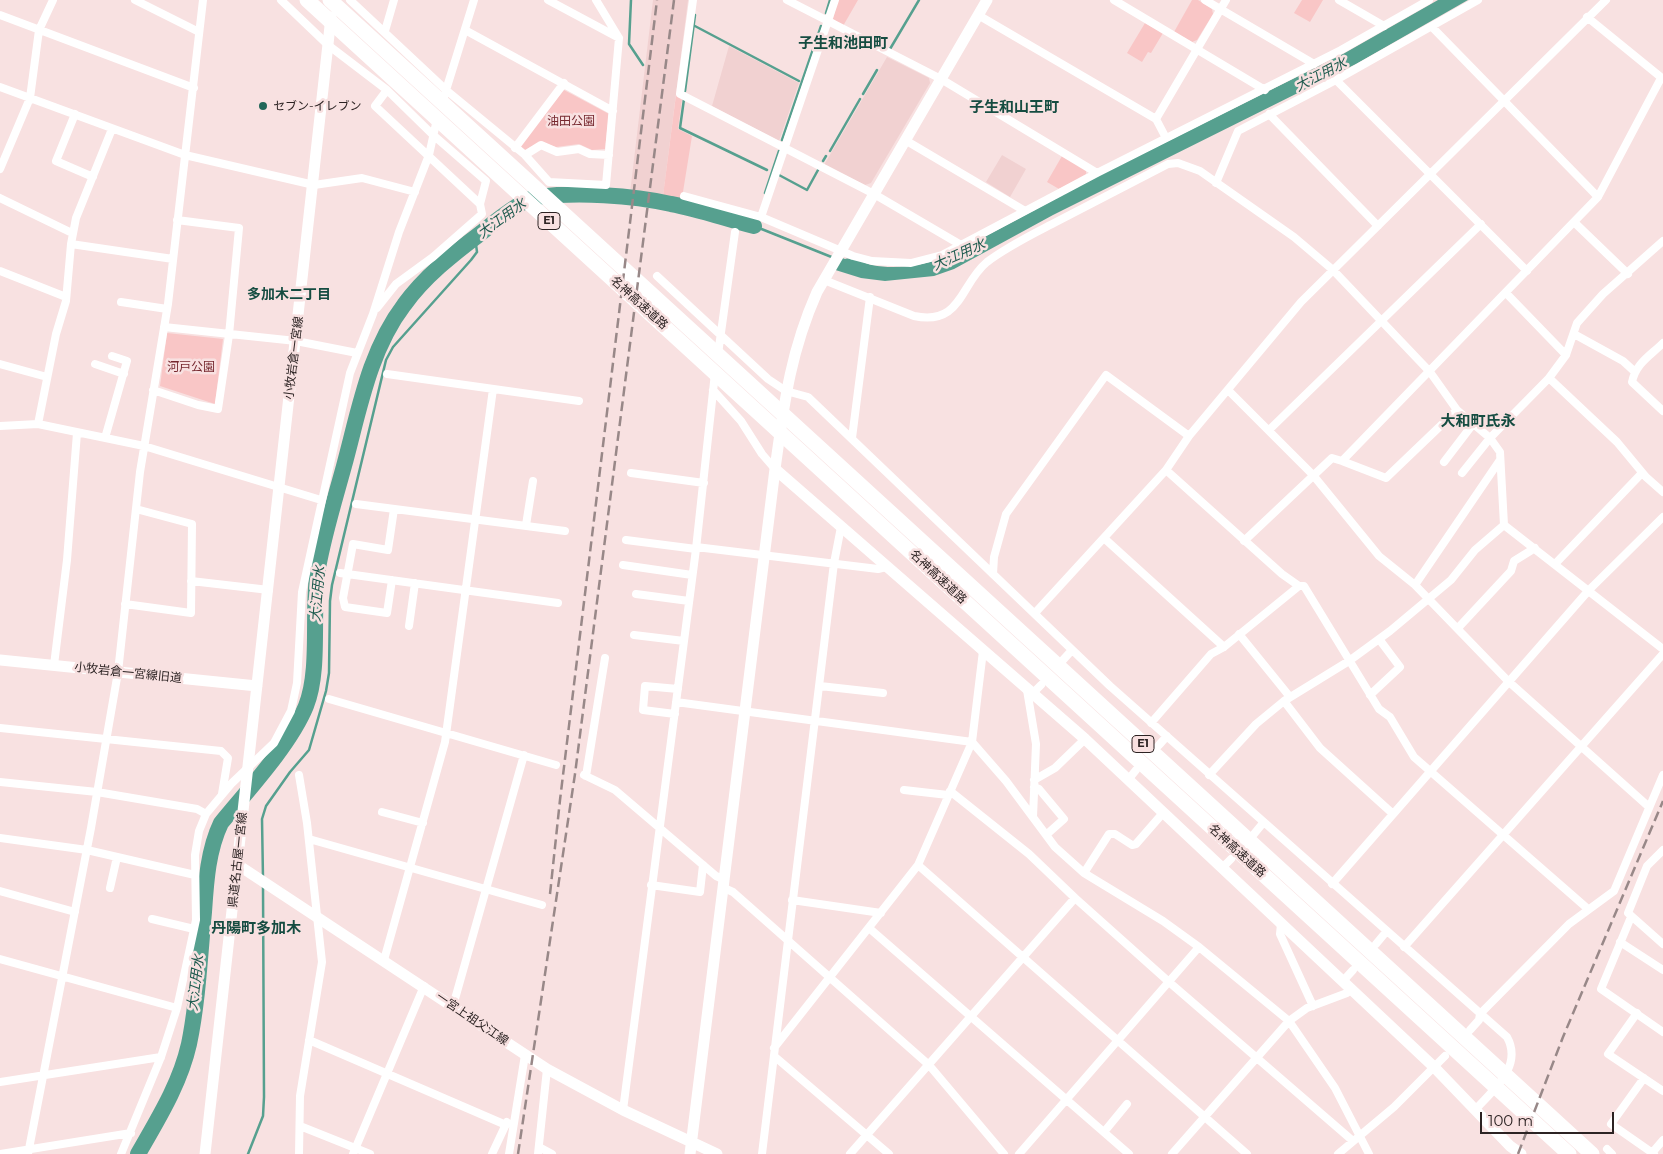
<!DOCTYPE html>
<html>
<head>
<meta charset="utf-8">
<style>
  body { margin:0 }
  #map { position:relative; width:1663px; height:1154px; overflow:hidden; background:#f8e1e1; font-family:Montserrat,sans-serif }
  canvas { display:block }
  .scale { position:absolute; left:1480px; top:1112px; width:134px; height:22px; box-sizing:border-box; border:2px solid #2c2323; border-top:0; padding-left:6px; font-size:15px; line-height:18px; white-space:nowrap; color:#2c2323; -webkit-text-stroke:4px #f8e1e1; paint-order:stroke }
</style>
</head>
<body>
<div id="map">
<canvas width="1663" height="1154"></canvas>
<div class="scale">100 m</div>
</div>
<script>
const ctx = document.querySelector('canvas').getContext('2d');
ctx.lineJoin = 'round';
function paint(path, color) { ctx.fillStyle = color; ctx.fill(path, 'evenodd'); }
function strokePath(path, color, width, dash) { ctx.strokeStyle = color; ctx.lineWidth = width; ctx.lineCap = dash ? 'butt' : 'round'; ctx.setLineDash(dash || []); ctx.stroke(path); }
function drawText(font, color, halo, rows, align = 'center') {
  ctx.font = font + ' Montserrat,"Noto Sans JP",sans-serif'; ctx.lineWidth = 5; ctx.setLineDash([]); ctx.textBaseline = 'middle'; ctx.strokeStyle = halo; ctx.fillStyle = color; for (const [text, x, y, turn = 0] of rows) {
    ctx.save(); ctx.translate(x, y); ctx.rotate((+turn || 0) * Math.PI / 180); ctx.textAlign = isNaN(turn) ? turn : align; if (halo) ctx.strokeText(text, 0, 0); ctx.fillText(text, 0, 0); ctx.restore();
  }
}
const built = new Path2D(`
  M653,0H688L663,196L630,193Z
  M729,46L799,83L779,141L712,106Z
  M887,57L929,78L930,83L871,183L865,185L824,165Z
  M1002,155L1026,169L1010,197L986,182Z`);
const green = new Path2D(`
  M838,0H858L843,26L833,19Z
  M1192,0H1198L1212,9L1213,14L1197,40L1192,42L1174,32Z
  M1302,0H1323L1310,22L1294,13Z
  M1145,23L1163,33L1151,53L1148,52L1142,62L1127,53Z
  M564,90L609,114L605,149L592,150L579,144L556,147L540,142L525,150L520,146Z
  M676,95L682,99L678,129L692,136L682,198L663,196Z
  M1062,156L1086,170V174L1059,189L1047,182Z
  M167,333L223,339L215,404L160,386Z`);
const water = new Path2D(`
  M1438,0H1468L1356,64L1053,215L954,269L934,276L885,281L861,278L829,268L835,255L845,259C854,257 863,263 872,265C897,270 923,265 947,257L1098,176L1343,54Z`);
const stream = new Path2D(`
  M631,0L629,44L643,65
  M826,13L830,0
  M693,25L799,81
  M890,49L919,0
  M685,91L695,15
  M863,94L877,70
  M684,99L680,128L767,170
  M782,140L821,26
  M830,151L860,99
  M823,161L826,156
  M779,175L807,190L818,170
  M765,193L779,151
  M754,226L834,258
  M263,878L262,819L266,806L290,772L309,750L326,691L329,673L330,601L332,585L386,360L393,347L471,260L477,252L475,237
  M248,1154L263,1116L264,1097L263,886`);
const river = new Path2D(`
  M138,1154C158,1119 180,1084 189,1044C198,1001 200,955 204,912C206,882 208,850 221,823C248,790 290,745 306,706C321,669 311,609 318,568C324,534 335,499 344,466C359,411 369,351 404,305C424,277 453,254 481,233C492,224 524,198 537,197C577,192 631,195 671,204C699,209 726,219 754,226`);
const street = new Path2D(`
  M135,0L199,32
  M281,0L328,45L387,90L432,134L486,181L480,204
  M350,0L446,90L525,155L549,182L606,185L619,38L596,0
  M548,0L619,38
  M693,0L680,94L874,194L961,245
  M787,0L941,79L1097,173
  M1114,0L1265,90
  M1205,0L1314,64
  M1339,0L1384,26
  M0,15L194,88
  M978,15L1156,119L1166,138
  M1587,17L1663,79
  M1432,27L1598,197
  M465,30L613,111
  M385,31L394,0
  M1336,80L1527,271
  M0,87L185,155L314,185L362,178L415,192
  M442,103L474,0
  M75,114L56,161L93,177
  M1269,114L1378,226
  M1156,119L1226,0
  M905,140L1025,211
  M515,148L564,83
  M525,155L541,145L557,152L579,149L590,154L609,155
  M0,169L30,98L39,30L53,0
  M1216,183L1238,131L1336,80L1478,0
  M684,196L761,217L853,256L872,261L911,263L942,255L1097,173L1341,50L1429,0
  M0,198L72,233
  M761,217L835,0
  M1575,223L1628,274
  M1663,241L1603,294L1577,323L1566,355L1549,378L1617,442L1646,477L1663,492
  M71,244L173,259
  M0,271L66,297
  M657,276L768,379L786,391L808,397L1110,686L1507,1037C1523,1066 1494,1089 1476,1109
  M824,280L914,316C962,326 960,284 987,262C1008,246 1033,234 1056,222C1094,202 1131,183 1168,164L1178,163L1200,171L1294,237L1333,270L1430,372L1457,410L1490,438L1462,473
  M1506,293L1566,355
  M121,302L167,309
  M377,308L396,284L433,257L482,214L480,204L375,106L387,90
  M164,327L296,341L357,353
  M1574,334L1623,361L1634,371
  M1663,343C1650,356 1636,363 1632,382L1663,411
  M718,354L735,232
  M0,364L47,377
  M95,364L124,374
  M387,374L579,401
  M153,390L198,405L218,409L229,335L239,228L177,220
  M713,390L741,421L762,454L775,469
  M1228,390L1313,475L1379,556L1415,585L1508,681L1649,807
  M38,424L56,334L66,301L71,244L76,218L112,129
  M0,426L38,424L144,446L321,500
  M1269,430L1481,224
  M105,438L127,361L112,356
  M852,438L870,297
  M1342,461L1386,478L1457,410
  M1444,462L1473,424
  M1166,470L1282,574L1299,586H1304L1379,709L1390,717L1414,757L1588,909
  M631,473L704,483
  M356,504L565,531
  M526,525L533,481
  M1504,525L1663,649
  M1105,539L1224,647
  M626,540L696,549
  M1244,541L1332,458L1342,461L1598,197L1661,78
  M696,547L878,569L886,567
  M1555,564L1642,473
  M623,565L692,575
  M340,573L558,603
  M993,574L994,557L1006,514L1106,375L1189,436
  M392,580L387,613L345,607L343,598L353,544L388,550L394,509
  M191,581L269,590
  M1415,585L1500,460
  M636,594L689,601
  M125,604L191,613L192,524L136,509
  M1035,613L1166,470L1189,436L1301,302L1606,0
  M409,626L415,583
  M1458,628L1511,571L1514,561L1535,548
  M1239,634L1290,697
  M634,635L684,641
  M1063,660L1072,650
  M54,665L67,560L77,433
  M820,686L883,693
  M1027,690L1036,744L1033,817
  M1032,694L1041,685
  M1370,695L1400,667L1379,639
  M329,699L556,765
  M1284,701L1320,748L1392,813
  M676,702L972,742L1006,781L1055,847L1084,873L1163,921L1199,947L1289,1021L1335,1088L1369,1154
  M675,714L643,710L645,686L678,689
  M1151,723L1211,654L1224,647L1299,586
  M0,728L221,751L228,758L222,794
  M1159,745L1167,736
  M299,775L307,823L322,962L300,1096L299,1154
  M584,775L615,790L716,876L725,880
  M1209,775L1256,724L1284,701L1349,661L1390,631L1451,580L1475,550L1504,525L1500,452L1490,438L1549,378
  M586,776L605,658
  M1034,780L1055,768L1085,739
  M1128,780L1136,770
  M0,782L97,792L197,809L206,814
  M1034,787L1039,789L1064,819L1046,835
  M904,790L948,795
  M950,791L1029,854L1075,898L1169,982L1353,1141
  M382,812L423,823
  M1254,834L1263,823
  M0,838L87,850L195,875
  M309,839L542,905
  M1663,850L1647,866L1628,913L1663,944
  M918,865L1247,1154
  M1222,868L1231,859
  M1084,873L1109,834H1115L1132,845L1136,844L1163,813
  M1332,884L1589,590L1663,517
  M651,885L700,892L703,865
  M110,888L117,857
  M724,888L733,892L929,1065L1004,1154
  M0,891L75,912
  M792,900L881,913
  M1631,917L1601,989L1663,1032
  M152,919L194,929
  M1281,924L1280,934L1313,1006
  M869,928L1129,1154
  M1620,942L1663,970
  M1376,944L1386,932
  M1404,947L1663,654
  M0,959L177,1008
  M384,960L445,742L493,389
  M1343,981L1353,970
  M453,1006L524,755
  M1637,1013L1608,1054L1663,1091
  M1470,1030L1479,1020L1480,1014L1569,924L1614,891L1663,775
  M309,1040L506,1125
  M774,1048L918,865L972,742L983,651
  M774,1056L889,1154
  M1644,1078L1611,1124L1654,1154
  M0,1082L161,1057
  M623,1110L696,549L715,373
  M300,1126L370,1154
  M1104,1132L1127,1104
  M539,1147L552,1154
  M1607,1149L1612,1154
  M0,1154L131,1133
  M28,1154L91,828L118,672L140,472L168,304L203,0
  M121,1154L161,1057L177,1008L196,920L195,855L199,831L206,814L232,783L274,743L291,711L297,683L302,592L350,373L373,314L399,232L429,155L437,119
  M353,1154L424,986
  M492,1154L507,1122
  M509,1154L525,1055
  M538,1154L547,1069
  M762,1154L834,563L841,527
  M850,1154L1075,898
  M1019,1154L1199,947
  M1172,1154L1289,1021L1307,1008L1347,993L1351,989
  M1338,1154L1394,1107L1445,1056
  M1651,1154L1663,1140`);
const secondary = new Path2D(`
  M775,469L1085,739L1434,1067L1510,1146L1521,1154
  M0,660L257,686
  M238,865L547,1069L623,1110L717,1154
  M205,1154L331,17
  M690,1154L775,469C784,404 790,353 817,292L987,0`);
const highway = new Path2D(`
  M307,0L1569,1154
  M330,0L1592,1154`);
const rail = new Path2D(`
  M550,894L560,800L657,0
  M518,1154L575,774L674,0
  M1518,1154L1563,1037L1663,801`);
const markers = [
  [263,106,5,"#216658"]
];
const shields = [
  [549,221,22],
  [1143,744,22]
];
const shieldNames = [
  ["E1",549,221],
  ["E1",1143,744]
];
const poiNames = [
  ["セブン-イレブン",273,106]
];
const parkNames = [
  ["油田公園",571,121],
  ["河戸公園",191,367]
];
const streetNames = [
  ["名神高速道路",639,303,42],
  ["小牧岩倉一宮線",294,358,-83],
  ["名神高速道路",938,577,43],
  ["小牧岩倉一宮線旧道",128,673,6],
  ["名神高速道路",1237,851,42],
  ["県道名古屋一宮線",238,860,-84],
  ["一宮上祖父江線",472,1019,34]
];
const waterNames = [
  ["大江用水",1321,75,-27],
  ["大江用水",502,219,-36],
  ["大江用水",959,255,-24],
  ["大江用水",318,594,-85],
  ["大江用水",196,983,-83]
];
const neighbourhoodNames = [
  ["多加木二丁目",289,295]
];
const quarterNames = [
  ["子生和池田町",843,44],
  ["子生和山王町",1014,108],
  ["大和町氏永",1478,422],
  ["丹陽町多加木",256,929]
];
paint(built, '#f1d1d1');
paint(green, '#f9c6c6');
paint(water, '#56a08f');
strokePath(stream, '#56a08f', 2.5);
strokePath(river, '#56a08f', 16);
strokePath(street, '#fff', 8);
strokePath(secondary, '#fff', 11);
strokePath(highway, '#fff', 15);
strokePath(rail, '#988888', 2.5, [10, 5]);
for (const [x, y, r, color] of markers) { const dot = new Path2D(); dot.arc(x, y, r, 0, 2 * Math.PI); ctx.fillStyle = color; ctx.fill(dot); strokePath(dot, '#f8e1e1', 2); }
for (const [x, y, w] of shields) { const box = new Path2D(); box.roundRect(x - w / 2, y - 8.5, w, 17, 4); ctx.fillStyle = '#f8e1e1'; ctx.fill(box); strokePath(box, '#2c2323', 1); }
drawText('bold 11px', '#2c2323', null, shieldNames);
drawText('12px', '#2c2323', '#f8e1e1', poiNames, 'left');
drawText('12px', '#75272e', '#f8e1e1', parkNames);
drawText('12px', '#2c2323', '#f8e1e1', streetNames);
drawText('italic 14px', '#1f5b4f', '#f8e1e1', waterNames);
drawText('bold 14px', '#154c41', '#f8e1e1', neighbourhoodNames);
drawText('bold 15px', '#154c41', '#f8e1e1', quarterNames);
</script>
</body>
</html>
